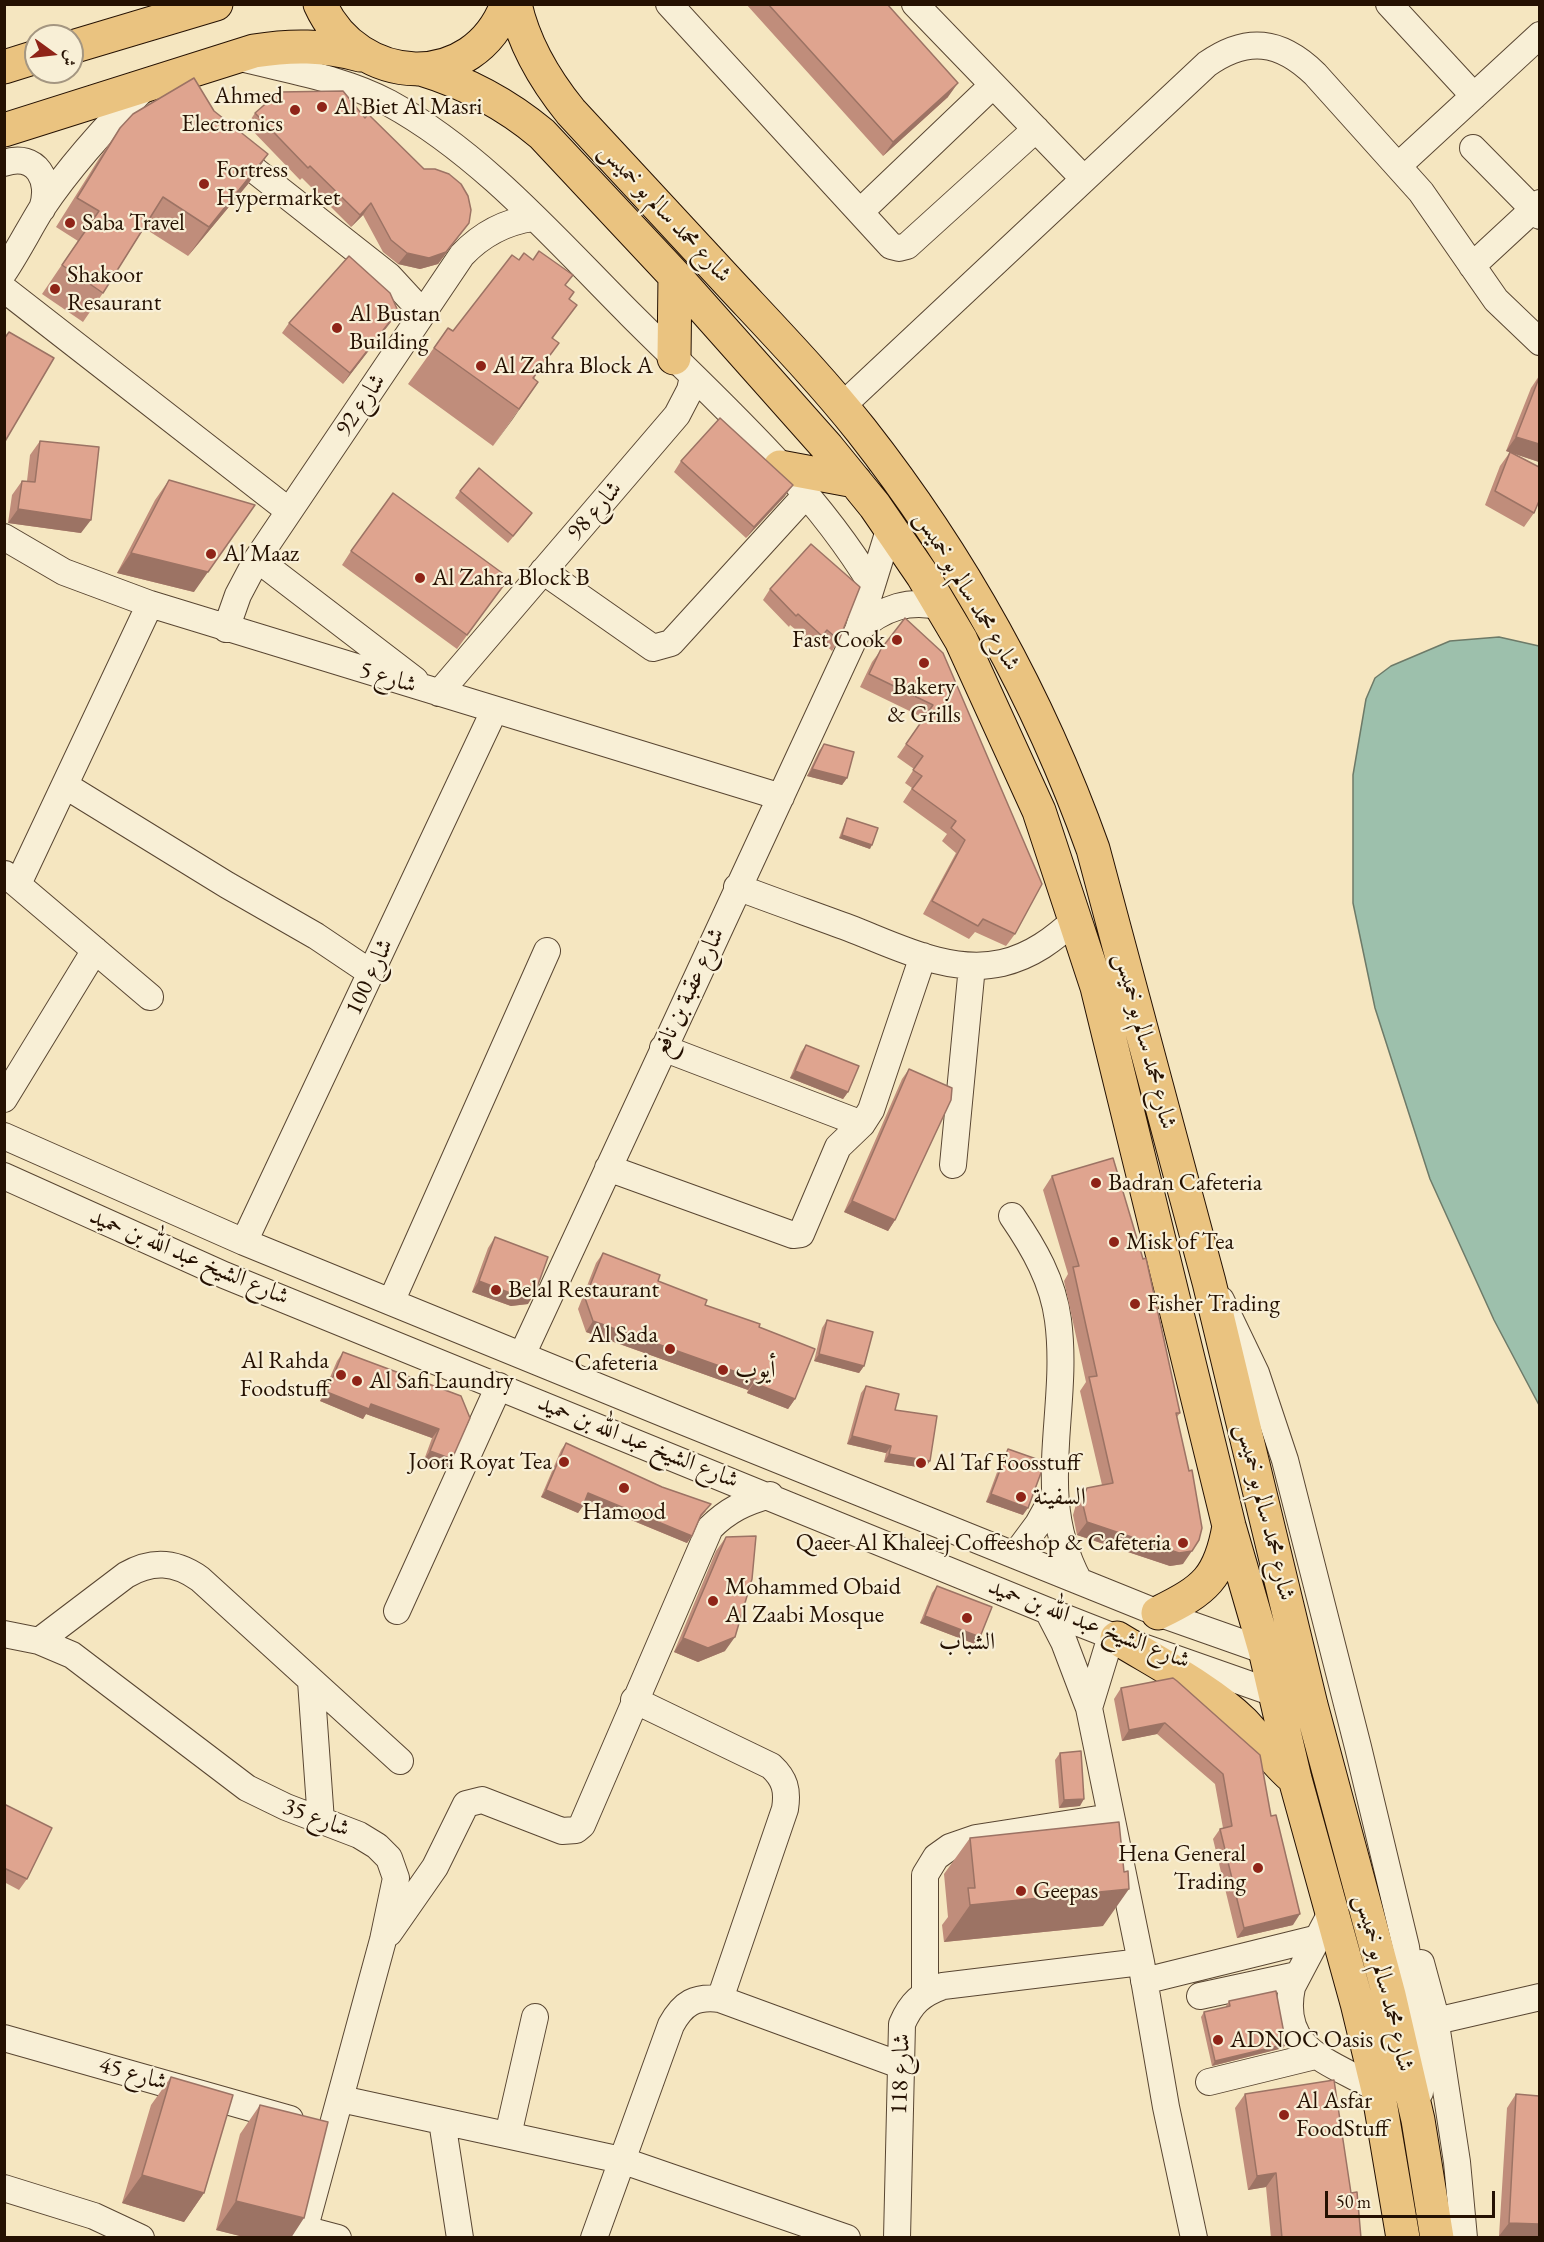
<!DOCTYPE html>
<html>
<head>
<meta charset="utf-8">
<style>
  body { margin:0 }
  #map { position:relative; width:1544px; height:2242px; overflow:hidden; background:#f5e6c0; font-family:"EB Garamond",Amiri,serif }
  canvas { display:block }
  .frame { position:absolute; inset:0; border:6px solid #251102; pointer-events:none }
  .north { position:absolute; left:24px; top:24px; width:60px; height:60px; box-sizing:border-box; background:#f8efd6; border:2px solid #a49681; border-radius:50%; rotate:105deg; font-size:16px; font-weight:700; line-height:24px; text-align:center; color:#251102 }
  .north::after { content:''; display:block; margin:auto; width:21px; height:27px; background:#8f2418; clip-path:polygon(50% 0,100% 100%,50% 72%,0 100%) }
  .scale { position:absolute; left:1325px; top:2191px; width:170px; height:27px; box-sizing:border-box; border:3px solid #251102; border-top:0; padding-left:8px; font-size:18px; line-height:21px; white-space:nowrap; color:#251102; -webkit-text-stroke:4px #f8efd6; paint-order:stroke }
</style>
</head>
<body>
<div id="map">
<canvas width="1544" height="2242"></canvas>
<div class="frame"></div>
<div class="north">ش</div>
<div class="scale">50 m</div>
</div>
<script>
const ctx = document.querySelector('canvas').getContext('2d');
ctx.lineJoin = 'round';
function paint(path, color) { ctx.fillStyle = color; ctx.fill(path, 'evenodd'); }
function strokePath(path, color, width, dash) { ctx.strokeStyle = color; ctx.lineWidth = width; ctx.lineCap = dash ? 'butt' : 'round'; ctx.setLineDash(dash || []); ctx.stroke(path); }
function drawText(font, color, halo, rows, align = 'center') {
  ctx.font = font + ' "EB Garamond",Amiri,serif'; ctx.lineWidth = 4.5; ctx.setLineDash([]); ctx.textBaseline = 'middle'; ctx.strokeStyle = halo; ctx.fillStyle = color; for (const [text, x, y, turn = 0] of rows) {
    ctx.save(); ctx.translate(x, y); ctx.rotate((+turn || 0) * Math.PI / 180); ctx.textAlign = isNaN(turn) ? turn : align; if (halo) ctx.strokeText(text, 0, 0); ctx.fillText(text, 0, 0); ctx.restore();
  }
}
const water = new Path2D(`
  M1499,637L1539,646V1405L1494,1320L1430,1179L1375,1008L1353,903V775L1366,699L1375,678L1391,666L1450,641Z`);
const minor = new Path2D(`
  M669,4L891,246L899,248L907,246L1036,129
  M915,4L1084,179
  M1389,4L1474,96
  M237,57C286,70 343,78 389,103C482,154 556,240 631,315C715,399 810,482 872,585
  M1473,148L1540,216
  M229,150L389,276L413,302L421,315
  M4,163C37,152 52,181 42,209
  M1398,166L1540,35
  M860,212L993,85
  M1472,266L1540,203
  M4,272C18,251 29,229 42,208C72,163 109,123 147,85
  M4,289L289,511
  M842,406L1207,64C1247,36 1280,40 1315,74L1421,192L1496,300L1540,342
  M4,537L64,572L150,604L781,797
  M257,559L415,680
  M543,571L653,648L671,643L806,495
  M226,629L238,595L257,559L462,255C482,234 504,222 533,218
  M858,630C884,607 909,599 943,607
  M439,693L677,415L690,390L693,377
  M66,786L227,885L316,936L371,973
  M5,874L150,997
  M18,884L150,604
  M737,887C774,901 811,914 849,928C896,946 950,975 1002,963C1032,956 1054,939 1076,919
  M663,1048L862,1124
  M4,1099L95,950
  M4,1136L244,1242L682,1421L1158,1613L1277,1655
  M953,1165L972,966
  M608,1168L793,1235L801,1234L838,1147L862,1124L871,1110L923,956
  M4,1176L224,1275L1048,1611L1117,1638L1288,1698
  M1012,1216C1034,1248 1053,1281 1058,1320C1070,1411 1032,1494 1079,1581
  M244,1242L494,711
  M1221,1300L1256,1373L1285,1460L1358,1747L1406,1947L1421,2059L1420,2092
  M391,1302L547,951
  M522,1355L858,630L890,527
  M1015,1555L1038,1524L1053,1497
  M397,1611L499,1386
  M1048,1611L1064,1642L1089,1708L1141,1962L1166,2107L1194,2238
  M4,1634L39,1641L72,1655L247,1788L286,1807L359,1835L377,1846L389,1858L396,1878L383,1940L302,2238
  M39,1641L126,1575C152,1560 175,1561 200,1579L400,1761
  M311,1681L321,1821
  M634,1700L771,1766C785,1779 788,1790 785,1809L720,1999
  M1089,1708L1111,1636
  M1332,1911L1292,1987C1278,2053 1334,2062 1378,2090
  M389,1933L435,1867L466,1804L482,1800L562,1831L576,1830L582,1825L710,1528C728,1510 745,1502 770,1495
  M1421,1963L1434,2011L1457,2162L1464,2238
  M1144,1981L1318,1938
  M925,1993V1875L936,1857L950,1847L976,1838L1111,1817
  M1200,1996L1297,1975
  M1436,2021L1540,1997
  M4,2038L290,2119
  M1209,2082L1315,2056
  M341,2099L621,2160L847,2238
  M442,2121L460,2238
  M508,2135L535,2017
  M4,2188L94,2216L141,2238
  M304,2229L338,2238
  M594,2238L671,2025C683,2003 695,1996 720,1999L900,2065
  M897,2238L902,2024C911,2003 921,1994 943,1986L1141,1962`);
const major = new Path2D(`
  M320,4C358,88 474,93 507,4
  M515,4C524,45 545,80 571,112C626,171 681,231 736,290C779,336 822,381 861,430C960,556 1039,698 1093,849L1209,1282L1311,1705L1389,1995L1418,2120L1437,2238
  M72,47L216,4
  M4,67L36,57
  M421,69C467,83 505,103 542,134L675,276L827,447L875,506L923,576L961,640L1039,811L1097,987L1229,1526L1265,1650L1295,1779L1357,2003L1378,2090L1403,2238
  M4,130L254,51C291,45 324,45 360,55
  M674,358L675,276
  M780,467L855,481
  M1158,1613C1205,1590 1220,1578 1229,1526
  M1117,1638C1156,1662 1210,1690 1243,1722C1261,1741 1275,1763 1295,1779`);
const wall = new Path2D(`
  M746,4H887L948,97L883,156Z
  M255,113L365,118L469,223L438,264L420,269L398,264L383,252L363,215L351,227L302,178L300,180L247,125Z
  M120,128L268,154L248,184L188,256L144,228L103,293L83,322L42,294L78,241L56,227L100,157Z
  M519,260L566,286L569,299L577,305L553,338L534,379L538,382L493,446L408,384L448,328L453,331Z
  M398,311L343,384L282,333L289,323Z
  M1539,376V462L1506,451L1531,388Z
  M40,441L81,533L8,523L12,495L22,481H27L30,455Z
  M1510,452L1534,513L1524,527L1485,505L1500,466Z
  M681,461L785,496L746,538L674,472Z
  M169,480L194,592L117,573L155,500Z
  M460,491L527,520L508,543L455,498Z
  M811,544L839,640L832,651L820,640L815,646L790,625L789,627L763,600L770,589Z
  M351,551L509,578L457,649L342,565Z
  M905,618L1015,934L1006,946L975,932L969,939L923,914L956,853L942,841L947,834L903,802L912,788L905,783L914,769L897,757L924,718L860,687L872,662Z
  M824,744L847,778L842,785L807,776L819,751Z
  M847,818L870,849L839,838L845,822Z
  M806,1045L848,1092L843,1099L790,1078L801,1052Z
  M909,1069L895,1220L888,1231L844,1212L902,1079Z
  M1052,1176L1180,1413L1177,1417L1183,1564L1170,1566L1077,1535L1073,1515L1077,1501L1087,1488L1102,1485L1080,1391L1086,1382L1064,1281L1068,1274L1043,1190Z
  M495,1237L528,1304L511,1306L472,1292L488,1248Z
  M603,1253L705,1305L759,1327L795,1399L788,1409L747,1393L748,1390L586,1332L578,1309L596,1263Z
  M827,1320L864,1366L859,1373L814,1361L822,1328Z
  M343,1352L461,1396L445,1468L424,1460L432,1438L366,1414L363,1419L320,1401L337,1361Z
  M866,1386L895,1410L930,1461L925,1468L884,1462L886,1453L847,1444L861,1393Z
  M566,1443L706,1511L700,1518L692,1536L687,1543L585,1501L578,1513L541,1497L561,1450Z
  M1008,1449L1023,1515L986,1502L1003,1456Z
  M726,1537L725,1651L698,1662L674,1652L716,1551Z
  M937,1586L980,1637L975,1644L920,1623L932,1593Z
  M1173,1678L1271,1816L1293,1925L1237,1938L1213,1839L1220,1829L1223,1828L1215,1784L1157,1734L1122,1741L1114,1699L1121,1688Z
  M1060,1753L1080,1806L1059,1808L1055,1760Z
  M4,1804L27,1879L19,1890L4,1882Z
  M970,1838L1103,1926L944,1942L942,1925L948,1917L944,1874Z
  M1229,2001L1286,2044L1283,2048L1212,2066L1201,2017L1204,2012L1226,2007V2006Z
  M171,2077L204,2193L184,2222L122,2203L151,2105Z
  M1245,2094L1351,2193L1361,2238H1271L1266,2187L1248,2190L1235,2108Z
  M1516,2094L1539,2238L1499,2236L1507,2108Z
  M260,2105L291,2238H248L216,2230L240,2134Z`);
const shadedWall = new Path2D(`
  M958,83L948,97L883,156L893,142Z
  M268,154L248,184L188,256L209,227Z
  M371,203L363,215L351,227L360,215Z
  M469,223L438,264L420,269L398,264L407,253Z
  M398,311L391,322L343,384L350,373Z
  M538,382L513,419L493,446L519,409Z
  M1516,437L1539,444V462L1506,451Z
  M793,485L785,496L746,538L754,527Z
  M18,509L91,520L81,533L8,523Z
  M131,553L208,572L194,592L117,573Z
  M812,769L847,778L842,785L807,776Z
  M842,835L872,845L870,849L839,838Z
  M795,1071L848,1092L843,1099L790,1078Z
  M852,1201L895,1220L888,1231L844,1212Z
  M479,1281L535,1293L528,1304L511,1306L472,1292Z
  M593,1321L756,1379L748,1390L586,1332Z
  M819,1354L864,1366L859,1373L814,1361Z
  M754,1383L795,1399L788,1409L747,1393Z
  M327,1392L371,1404L439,1429L432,1438L366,1414L363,1419L320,1401Z
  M852,1436L891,1446L886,1453L847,1444Z
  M430,1451L452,1459L445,1468L424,1460Z
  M889,1454L930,1461L925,1468L884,1462Z
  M546,1490L583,1506L578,1513L541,1497Z
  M588,1493L692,1536L687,1543L583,1500Z
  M991,1494L1028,1508L1023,1515L986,1502Z
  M1087,1522L1192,1551L1183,1564L1170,1566L1077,1535Z
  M925,1616L980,1637L975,1644L920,1623Z
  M735,1637L725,1651L698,1662L674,1652L683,1638Z
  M1165,1723L1157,1734L1122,1741L1129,1730Z
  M1084,1799L1080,1806L1059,1808L1064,1800Z
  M1129,1889L1103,1926L944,1942L970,1905Z
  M1300,1914L1293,1925L1237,1938L1244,1928Z
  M1286,2044L1283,2048L1212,2066L1215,2061Z
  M1276,2173L1266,2187L1248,2190L1257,2176Z
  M142,2175L204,2193L184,2222L122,2203Z
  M236,2201L304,2218L291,2238H248L216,2230Z
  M1509,2223L1539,2224V2238L1499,2236Z`);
const building = new Path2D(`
  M768,4H887L958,83L893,142Z
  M194,78L214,111L268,154L209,227L163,197L103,293L62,265L99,211L77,198L120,128L133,114Z
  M343,91L365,118L368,114L424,169H435L449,174L461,184L468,196L471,210L469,223L446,252L429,258L407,253L391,240L371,203L360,215L310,166L308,168L255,113L279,92Z
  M539,251L573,275L565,285L574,292L569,299L577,305L552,338L559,343L533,378L538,382L519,409L434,348L448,328L453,331L512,255L519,260L524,253L533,260Z
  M349,256L390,293L398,311L350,373L289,323Z
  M9,332L54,358L4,443V339Z
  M1539,378V444L1516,437Z
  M720,418L793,485L754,527L681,461Z
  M40,441L99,447L91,520L18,509L22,481L35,482Z
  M1510,452L1539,467V501L1534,513L1495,491Z
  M479,468L532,513L513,536L460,491Z
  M169,480L255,505L208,572L131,553Z
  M393,493L509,578L467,635L351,551Z
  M811,544L860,587L839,640L827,630L822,636L798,614L796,616L770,589Z
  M905,618L943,653L1042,884L1015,934L983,919L978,926L932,901L965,840L951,828L956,821L912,789L922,776L913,770L923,756L906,744L933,705L869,674L881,649Z
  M824,744L854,752L847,778L812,769Z
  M847,818L878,828L872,845L842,835Z
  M806,1045L859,1066L848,1092L795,1071Z
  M909,1069L952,1088L951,1100L895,1220L852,1201Z
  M1113,1158L1143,1259L1146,1258L1180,1413H1176L1189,1471L1192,1470L1202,1528L1199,1540L1192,1551L1179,1553L1087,1522L1082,1501L1087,1488L1113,1483L1089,1377L1097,1376L1073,1267L1079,1266L1052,1176Z
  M495,1237L548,1257L535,1293L518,1296L479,1281Z
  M603,1253L660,1275L658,1281L707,1300L705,1305L760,1324L759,1327L815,1349L795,1399L754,1383L756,1379L593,1321L585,1298Z
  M827,1320L873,1332L864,1366L819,1354Z
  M343,1352L461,1396L470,1418L452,1459L430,1451L439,1429L371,1404L369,1409L327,1392Z
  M866,1386L899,1394L895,1410L937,1416L930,1461L889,1454L891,1446L852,1436Z
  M566,1443L662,1487L711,1504L701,1515L692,1536L588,1493L583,1506L546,1490Z
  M1008,1449L1045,1462L1028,1508L991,1494Z
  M756,1536L752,1579L735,1637L708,1648L683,1638L726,1537Z
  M937,1586L992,1607L980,1637L925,1616Z
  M1173,1678L1177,1681L1260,1755L1271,1816L1276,1815L1300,1914L1244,1928L1220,1829L1232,1826L1223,1774L1165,1723L1129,1730L1121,1688Z
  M1081,1751L1084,1799L1064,1800L1060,1753Z
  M4,1804L52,1828L27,1879L4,1868Z
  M1119,1822L1124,1872L1128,1871L1129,1889L970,1905L968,1888H975L970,1838Z
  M1276,1991L1286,2044L1215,2061L1204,2012L1230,2006L1229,2001Z
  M171,2077L233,2095L204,2193L142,2175Z
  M1334,2080L1351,2193L1357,2192L1361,2238H1282L1276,2173L1257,2176L1245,2094Z
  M1516,2094L1539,2096V2224L1509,2223Z
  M260,2105L328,2122L304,2218L236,2201Z`);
const markers = [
  [322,107,6,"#8f2418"],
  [295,110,6,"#8f2418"],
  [204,184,6,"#8f2418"],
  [70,223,6,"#8f2418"],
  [55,289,6,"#8f2418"],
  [337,328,6,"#8f2418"],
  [481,366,6,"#8f2418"],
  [211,554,6,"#8f2418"],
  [420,578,6,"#8f2418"],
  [897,640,6,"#8f2418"],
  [924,663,6,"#8f2418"],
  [1096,1183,6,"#8f2418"],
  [1114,1242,6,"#8f2418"],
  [496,1290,6,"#8f2418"],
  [1135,1304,6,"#8f2418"],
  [670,1349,6,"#8f2418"],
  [723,1370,6,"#8f2418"],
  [341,1375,6,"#8f2418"],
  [357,1381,6,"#8f2418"],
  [564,1462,6,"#8f2418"],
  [921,1463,6,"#8f2418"],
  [624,1488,6,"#8f2418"],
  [1021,1497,6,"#8f2418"],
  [1183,1543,6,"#8f2418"],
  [713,1601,6,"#8f2418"],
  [967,1618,6,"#8f2418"],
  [1258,1868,6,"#8f2418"],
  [1021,1891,6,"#8f2418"],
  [1218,2040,6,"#8f2418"],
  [1284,2115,6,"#8f2418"]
];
const poiNames = [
  ["Ahmed",283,96,"right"],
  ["Electronics",283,124,"right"],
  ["Al Biet Al Masri",334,107],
  ["Fortress",216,170],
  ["Hypermarket",216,198],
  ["Saba Travel",82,223],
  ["Shakoor",67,275],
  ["Resaurant",67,303],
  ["Al Bustan",349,314],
  ["Building",349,342],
  ["Al Zahra Block A",493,366],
  ["Al Maaz",223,554],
  ["Al Zahra Block B",432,578],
  ["Fast Cook",885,640,"right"],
  ["Bakery",924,687,"center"],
  ["& Grills",924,715,"center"],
  ["Badran Cafeteria",1108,1183],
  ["Misk of Tea",1126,1242],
  ["Belal Restaurant",508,1290],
  ["Fisher Trading",1147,1304],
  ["Al Sada",658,1335,"right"],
  ["Cafeteria",658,1363,"right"],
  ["Al Rahda",329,1361,"right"],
  ["Foodstuff",329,1389,"right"],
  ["أيوب",735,1370],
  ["Al Safi Laundry",369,1381],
  ["Joori Royat Tea",552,1462,"right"],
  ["Al Taf Foosstuff",933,1463],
  ["السفينة",1033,1497],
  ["Hamood",624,1512,"center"],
  ["Qaeer Al Khaleej Coffeeshop & Cafeteria",1171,1543,"right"],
  ["Mohammed Obaid",725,1587],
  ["Al Zaabi Mosque",725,1615],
  ["الشباب",967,1642,"center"],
  ["Hena General",1246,1854,"right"],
  ["Trading",1246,1882,"right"],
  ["Geepas",1033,1891],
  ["ADNOC Oasis",1230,2040],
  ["Al Asfar",1296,2101],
  ["FoodStuff",1296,2129]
];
const streetNames = [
  ["شارع محمد سالم بو خميس",665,213,47],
  ["شارع 92",361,405,-56],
  ["شارع 98",595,511,-49],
  ["شارع محمد سالم بو خميس",967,591,59],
  ["شارع 5",388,678,17],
  ["شارع 100",370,977,-65],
  ["شارع عقبة بن نافع",689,992,-65],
  ["شارع محمد سالم بو خميس",1145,1041,75],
  ["شارع الشيخ عبد الله بن حميد",189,1257,23],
  ["شارع الشيخ عبد الله بن حميد",638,1442,22],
  ["شارع محمد سالم بو خميس",1265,1512,76],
  ["شارع الشيخ عبد الله بن حميد",1089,1624,21],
  ["شارع 35",316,1818,21],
  ["شارع محمد سالم بو خميس",1384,1983,76],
  ["شارع 45",133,2074,16],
  ["شارع 118",901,2074,-88]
];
paint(water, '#9dc0ac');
strokePath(water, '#6d7a68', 1.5);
strokePath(minor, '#594632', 28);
strokePath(major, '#251102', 35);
strokePath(minor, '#f8efd6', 26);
strokePath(major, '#eac380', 33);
paint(wall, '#c08d7b');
paint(shadedWall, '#9c7364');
paint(building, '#dfa48f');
strokePath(building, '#9c7364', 1.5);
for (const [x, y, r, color] of markers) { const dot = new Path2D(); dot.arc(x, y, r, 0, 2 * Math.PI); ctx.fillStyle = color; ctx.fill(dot); strokePath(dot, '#f8efd6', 2); }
drawText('24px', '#251102', '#f8efd6', poiNames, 'left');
drawText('24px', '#251102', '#f8efd6', streetNames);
</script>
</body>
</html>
